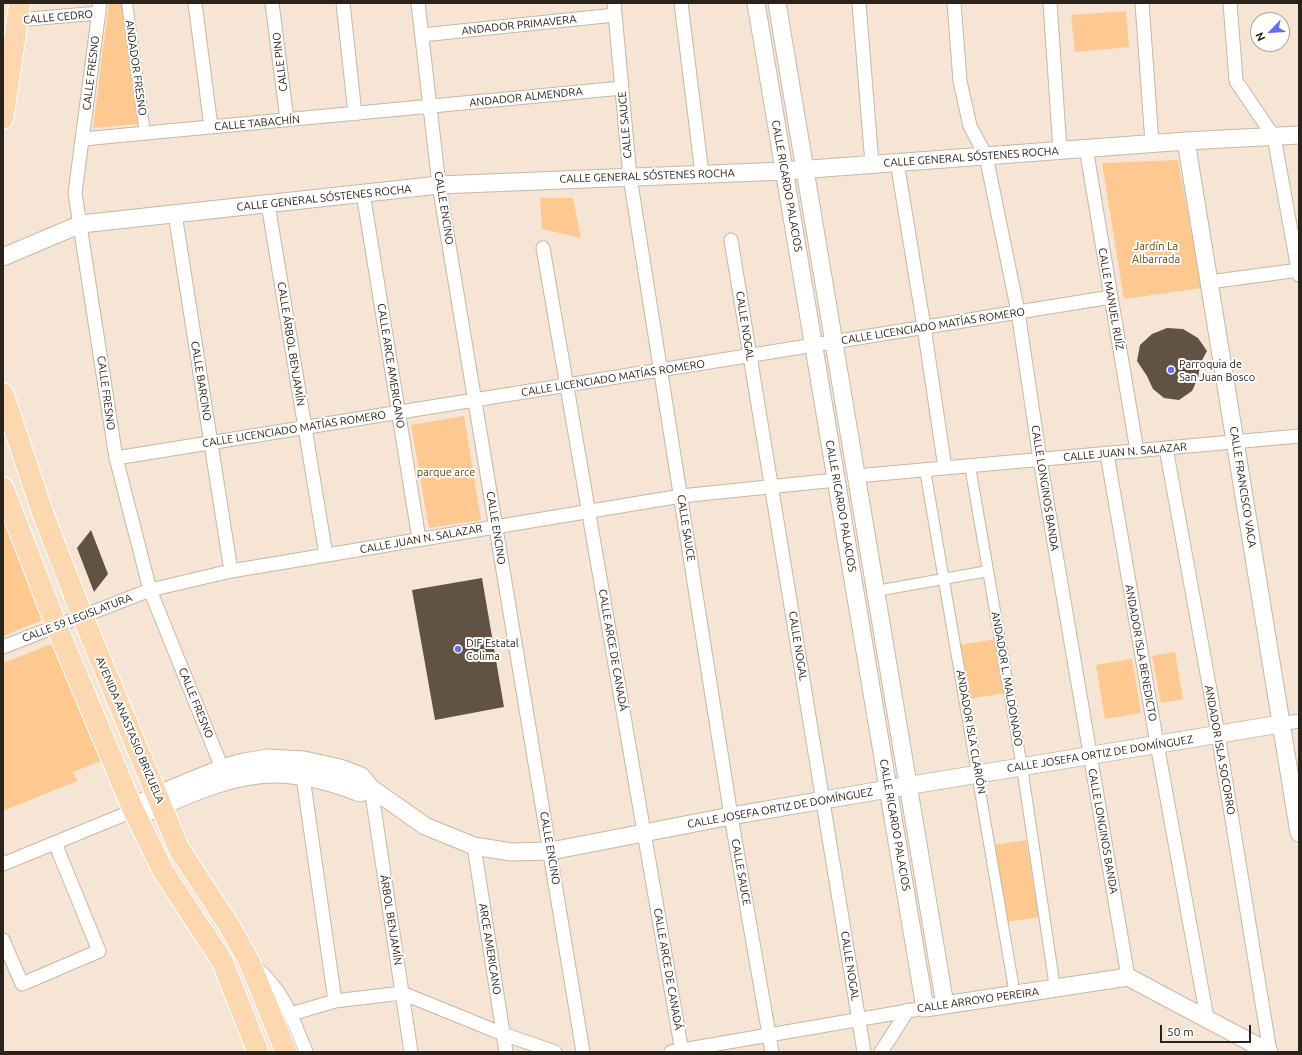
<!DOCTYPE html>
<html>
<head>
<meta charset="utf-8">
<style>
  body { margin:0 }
  #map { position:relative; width:1302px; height:1055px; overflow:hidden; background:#f6e5d4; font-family:Ubuntu,sans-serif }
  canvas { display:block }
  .frame { position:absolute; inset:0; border:4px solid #29231c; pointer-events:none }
  .north { position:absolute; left:1250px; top:12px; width:40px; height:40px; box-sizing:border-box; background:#fff; border:1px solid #a9a7a4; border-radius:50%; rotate:245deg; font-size:11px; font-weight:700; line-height:16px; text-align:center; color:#29231c }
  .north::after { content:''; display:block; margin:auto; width:14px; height:18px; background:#686fe8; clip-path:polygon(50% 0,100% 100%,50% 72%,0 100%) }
  .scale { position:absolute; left:1160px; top:1025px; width:91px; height:18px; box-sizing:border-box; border:2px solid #29231c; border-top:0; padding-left:5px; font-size:12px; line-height:14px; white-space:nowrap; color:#29231c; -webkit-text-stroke:3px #fff; paint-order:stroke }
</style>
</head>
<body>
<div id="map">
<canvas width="1302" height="1055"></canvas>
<div class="frame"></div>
<div class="north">N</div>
<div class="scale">50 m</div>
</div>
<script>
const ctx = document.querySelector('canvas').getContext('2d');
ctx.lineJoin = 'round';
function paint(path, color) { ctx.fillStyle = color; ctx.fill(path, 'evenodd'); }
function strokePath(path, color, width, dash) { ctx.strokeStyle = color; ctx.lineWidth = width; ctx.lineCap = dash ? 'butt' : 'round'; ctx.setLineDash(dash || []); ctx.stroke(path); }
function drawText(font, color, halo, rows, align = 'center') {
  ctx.font = font + ' Ubuntu,sans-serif'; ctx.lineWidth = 4; ctx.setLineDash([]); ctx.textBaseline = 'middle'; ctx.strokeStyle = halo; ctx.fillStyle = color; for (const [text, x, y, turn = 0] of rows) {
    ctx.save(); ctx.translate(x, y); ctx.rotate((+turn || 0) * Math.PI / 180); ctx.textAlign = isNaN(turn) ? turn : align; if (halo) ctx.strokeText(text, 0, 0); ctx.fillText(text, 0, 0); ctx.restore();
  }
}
const green = new Path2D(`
  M109,3H122L139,124L93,128Z
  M1126,11L1129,47L1075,52L1071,15Z
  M1178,160L1202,288L1124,299L1102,163Z
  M540,198H573L581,238L542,229Z
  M464,416L481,520L429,528L411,425Z
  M3,509L45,619L3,636Z
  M996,639L1005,693L969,699L960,645Z
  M54,643L106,759L73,772L77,781L3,811V663Z
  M1175,652L1183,699L1161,703L1152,656Z
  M1132,659L1141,713L1105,719L1096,665Z
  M1026,840L1039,917L1007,922L995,845Z`);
const building = new Path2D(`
  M1167,328L1183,329L1198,338L1207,351L1200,364L1198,378L1192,391L1179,400L1164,398L1153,389L1147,376L1137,361L1140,345L1152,334Z
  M91,530L108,574L94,592L77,548Z
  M482,578L504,707L435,720L412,590Z`);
const pedestrian = new Path2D(`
  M127,3L145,133
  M970,466L1022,767L1055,988
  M925,470L1015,995
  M876,591L988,571`);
const minor = new Path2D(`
  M100,3L75,193L116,458L150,590L222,768
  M195,3L211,127
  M272,3L287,120
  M343,3L355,114
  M418,3L439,185L583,1052
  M614,3L630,177L731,816L772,1052
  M681,3L702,174
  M859,3L872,164
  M954,3L960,81L970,126L986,156L1018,312L1040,460L1128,977
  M1050,3L1060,150
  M1142,3L1152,143
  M1230,3L1236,81L1274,137L1299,275
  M17,20L99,13
  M422,35L615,15
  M83,139L622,88
  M1086,148L1137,451
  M897,162L924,327L945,468
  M363,193L419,539
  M268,204L326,555
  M175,214L231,571
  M731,240L864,1052
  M543,248L682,1052
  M1209,282L1299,270
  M1166,448L1218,734L1270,1052
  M1107,454L1157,744L1207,1018
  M116,458L1111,297
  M856,476L1299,436
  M3,647L150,590L231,571L681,496L836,480
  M1280,724L1299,721
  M303,777L335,1001
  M371,788L411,1052
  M474,846L506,1052
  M3,864L123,815L132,807
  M3,940L22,984L99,951L55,843
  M253,965C283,989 292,1017 306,1052
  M291,1014L335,1001L402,993L503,1034L555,1052
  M671,1052L925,1008
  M881,1052L908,1010`);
const tertiary = new Path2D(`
  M756,3L925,1008L1128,977L1269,1052
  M777,3L945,1005
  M1186,141L1299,833
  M3,257L81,224L439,185L784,171L1186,141L1299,135
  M132,807L156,795L222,768L244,762L268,758L304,760L340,768L361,776L371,788L425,826L474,846L511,852L551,851L731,816L888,789L1280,724
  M137,817C179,799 227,774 274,774C303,774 332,782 360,793L371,788`);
const primary = new Path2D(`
  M3,118L20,3
  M3,394L43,514L82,615L179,849L230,927L249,961L286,1052
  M3,488L56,625L132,807L163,871L222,961L258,1052`);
const markers = [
  [1171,370,4,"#686fe8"],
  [458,649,4,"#686fe8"]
];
const streetNames = [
  ["CALLE CEDRO",58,17,-5],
  ["ANDADOR PRIMAVERA",519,25,-6],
  ["CALLE PINO",280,62,-97],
  ["ANDADOR FRESNO",136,68,82],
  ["CALLE FRESNO",91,73,-83],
  ["ANDADOR ALMENDRA",526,97,-6],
  ["CALLE TABACHÍN",257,123,-5],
  ["CALLE SAUCE",625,125,-95],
  ["CALLE GENERAL SÓSTENES ROCHA",971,157,-4],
  ["CALLE GENERAL SÓSTENES ROCHA",647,176,-2],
  ["CALLE RICARDO PALACIOS",787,186,80],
  ["CALLE GENERAL SÓSTENES ROCHA",324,198,-6],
  ["CALLE ENCINO",444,208,81],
  ["CALLE MANUEL RUÍZ",1111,299,80],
  ["CALLE NOGAL",745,326,81],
  ["CALLE LICENCIADO MATÍAS ROMERO",933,326,-9],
  ["CALLE ÁRBOL BENJAMÍN",291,344,81],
  ["CALLE ARCE AMERICANO",391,366,81],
  ["CALLE LICENCIADO MATÍAS ROMERO",613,378,-9],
  ["CALLE BARCINO",201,381,81],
  ["CALLE FRESNO",106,393,82],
  ["CALLE LICENCIADO MATÍAS ROMERO",294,429,-9],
  ["CALLE JUAN N. SALAZAR",1125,452,-5],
  ["CALLE FRANCISCO VACA",1243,487,81],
  ["CALLE LONGINOS BANDA",1045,488,81],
  ["CALLE RICARDO PALACIOS",841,506,80],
  ["CALLE ENCINO",496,528,81],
  ["CALLE SAUCE",686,528,81],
  ["CALLE JUAN N. SALAZAR",421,539,-10],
  ["CALLE 59 LEGISLATURA",77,618,-21],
  ["CALLE NOGAL",798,646,81],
  ["CALLE ARCE DE CANADÁ",613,650,80],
  ["ANDADOR ISLA BENEDICTO",1141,653,80],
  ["ANDADOR L. MALDONADO",1007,679,80],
  ["CALLE FRESNO",196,703,68],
  ["AVENIDA ANASTASIO BRIZUELA",130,730,67],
  ["ANDADOR ISLA CLARIÓN",971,732,80],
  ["ANDADOR ISLA SOCORRO",1220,750,80],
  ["CALLE JOSEFA ORTIZ DE DOMÍNGUEZ",1100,754,-9],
  ["CALLE JOSEFA ORTIZ DE DOMÍNGUEZ",780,808,-10],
  ["CALLE RICARDO PALACIOS",895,825,80],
  ["CALLE LONGINOS BANDA",1103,831,80],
  ["CALLE ENCINO",550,848,80],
  ["CALLE SAUCE",741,872,80],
  ["ÁRBOL BENJAMÍN",391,920,81],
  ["ARCE AMERICANO",490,949,81],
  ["CALLE NOGAL",850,966,81],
  ["CALLE ARCE DE CANADÁ",668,969,80],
  ["CALLE ARROYO PEREIRA",978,1000,-8]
];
const parkNames = [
  ["Jardín La",1156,246],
  ["Albarrada",1156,259],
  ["parque arce",446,472]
];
const poiNames = [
  ["Parroquia de",1179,364],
  ["San Juan Bosco",1179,377],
  ["DIF Estatal",466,643],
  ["Colima",466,656]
];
paint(green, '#fec891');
paint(building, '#615244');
strokePath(pedestrian, '#c7b7a6', 12);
strokePath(minor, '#c7b7a6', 15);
strokePath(tertiary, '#c7b7a6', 19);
strokePath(primary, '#fff', 23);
strokePath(pedestrian, '#fff', 10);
strokePath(minor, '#fff', 13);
strokePath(tertiary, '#fff', 17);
strokePath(primary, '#fcd7b0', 21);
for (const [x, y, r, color] of markers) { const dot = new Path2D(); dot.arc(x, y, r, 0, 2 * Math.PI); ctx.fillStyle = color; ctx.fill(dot); strokePath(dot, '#fff', 1.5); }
drawText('11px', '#29231c', '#fff', streetNames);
drawText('11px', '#6e4306', '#fff', parkNames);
drawText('11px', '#29231c', '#fff', poiNames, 'left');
</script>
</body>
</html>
